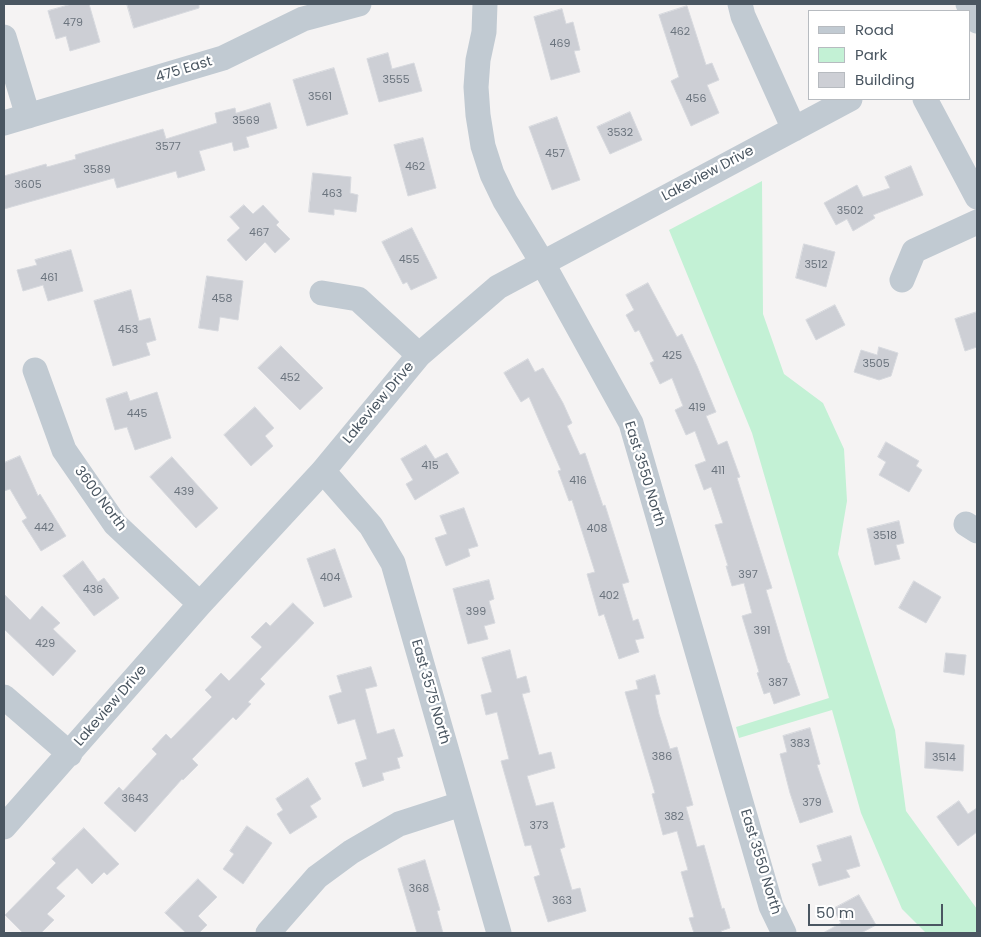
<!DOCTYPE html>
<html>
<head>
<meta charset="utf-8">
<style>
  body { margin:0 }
  #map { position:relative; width:981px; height:937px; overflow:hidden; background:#f5f3f3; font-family:Poppins,sans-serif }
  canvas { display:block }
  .frame { position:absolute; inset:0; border:5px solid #4a5661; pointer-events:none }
  .legend { position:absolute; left:808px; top:10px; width:162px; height:90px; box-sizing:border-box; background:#fff; border:1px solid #b7bbc0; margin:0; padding:6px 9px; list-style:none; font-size:15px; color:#4a5661 }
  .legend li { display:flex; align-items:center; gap:10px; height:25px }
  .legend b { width:25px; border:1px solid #b7bbc0 }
  .scale { position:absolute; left:808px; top:904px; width:135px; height:22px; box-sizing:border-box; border:2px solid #4a5661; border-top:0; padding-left:6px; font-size:15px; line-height:18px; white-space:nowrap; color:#4a5661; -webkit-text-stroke:4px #fff; paint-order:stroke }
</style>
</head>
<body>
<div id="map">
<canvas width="981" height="937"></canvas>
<div class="frame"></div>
<ul class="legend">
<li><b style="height:6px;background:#c1cad2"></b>Road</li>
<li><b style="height:14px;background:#c3f1d5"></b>Park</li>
<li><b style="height:14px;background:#cdcfd5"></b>Building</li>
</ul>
<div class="scale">50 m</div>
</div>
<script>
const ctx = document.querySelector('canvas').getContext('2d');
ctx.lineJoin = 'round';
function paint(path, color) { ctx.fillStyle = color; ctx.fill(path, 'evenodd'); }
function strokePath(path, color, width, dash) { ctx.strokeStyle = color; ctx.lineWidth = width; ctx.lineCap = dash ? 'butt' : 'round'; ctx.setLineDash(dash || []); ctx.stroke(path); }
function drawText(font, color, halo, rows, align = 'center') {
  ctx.font = font + ' Poppins,sans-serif'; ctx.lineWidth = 4.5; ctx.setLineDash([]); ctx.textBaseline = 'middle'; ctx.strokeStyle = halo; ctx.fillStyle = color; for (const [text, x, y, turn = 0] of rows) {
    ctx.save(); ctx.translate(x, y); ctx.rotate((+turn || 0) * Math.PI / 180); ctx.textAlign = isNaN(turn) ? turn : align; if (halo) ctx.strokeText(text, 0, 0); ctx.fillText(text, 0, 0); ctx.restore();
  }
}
const green = new Path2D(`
  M762,181L763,314L784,374L823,403L844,449L847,501L838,554L895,730L906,811L977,909V933H926L902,909L861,813L832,710L739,738L736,727L829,698L752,433L669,230Z`);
const building = new Path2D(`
  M72,4H89L100,42L70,51L66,36L56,39L48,11Z
  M127,4H199V8L134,28Z
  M687,6L706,65L712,63L719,80L707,85L719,113L691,126L671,81L679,77L659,15Z
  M562,9L566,24L573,22L580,50L574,51L580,72L551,80L534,17Z
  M388,53L392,69L414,63L422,91L379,102L367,59Z
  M334,68L348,114L307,126L293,80Z
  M270,103L277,128L246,137L249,147L234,151L232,142L199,151L205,170L178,178L176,171L117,188L114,178L4,209V176L46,164L47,167L76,159L75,155L163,129L166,139L217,123L215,113L235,108L236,113Z
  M630,112L642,140L610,154L597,127Z
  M557,117L580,180L552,190L529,127Z
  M423,138L436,188L408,196L394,145Z
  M911,166L923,195L873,215L875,218L853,231L847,219L836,225L824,203L857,185L863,197L890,188L885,177Z
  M313,173L351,177L350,193L358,195L356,212L334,209V215L309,212Z
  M244,205L253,214L263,205L279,222L276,225L290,239L275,253L265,242L246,261L227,240L240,228L230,217Z
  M412,228L437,278L411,290L407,282L403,284L382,242Z
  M804,244L835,252L826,287L796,278Z
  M71,250L83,291L48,301L43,285L23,291L17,270L37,265L35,260Z
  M207,276L243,281L238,320L220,317L218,331L199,328Z
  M648,283L677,337L682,334L697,366L716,412L706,416L718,445L727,441L740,477L737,478L772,588L766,590L788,663H789L800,695L774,704L770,692L764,694L757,673L759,672L742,616L752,613L744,583L732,586L726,566H728L715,525L723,523L711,487L704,490L695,465L706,461L695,431L686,435L675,410L683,406L672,378L660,384L650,363L654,361L639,330L635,332L626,315L634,310L626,295Z
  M131,290L139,321L150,318L156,340L146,343L150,355L113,366L94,301Z
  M835,305L845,325L816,340L806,320Z
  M977,312V347L965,351L955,319Z
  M281,346L323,388L300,410L258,368Z
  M879,347L898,353L891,376L879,380L854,372L861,350L877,355Z
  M528,359L535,372L543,368L563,403L572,423L567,426L580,455L585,453L603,506L605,505L629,582L622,584L633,621L638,619L644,638L635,640L639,652L619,659L604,614L599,616L587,574L595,572L572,500L569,501L558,471L561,470L529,397L521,402L504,373Z
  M127,392L130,401L157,392L171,438L135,450L127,427L115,430L106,399Z
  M255,407L274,428L265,436L273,446L251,466L224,435Z
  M886,442L919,461L916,466L922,470L909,492L879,475L886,462L878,457Z
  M426,445L435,459L447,453L459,473L415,500L406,484L413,480L401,459Z
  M20,456L38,496L40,494L66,536L41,551L22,521L27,518L10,489L4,491V463Z
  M172,457L218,508L196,528L150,477Z
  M464,508L478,546L468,549L470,556L446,566L435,538L447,534L440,516Z
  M899,521L904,543L896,545L900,559L875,565L867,529Z
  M335,549L352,597L324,607L307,559Z
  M83,561L98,582L104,578L119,598L94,616L63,576Z
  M489,580L494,599L489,601L495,623L484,626L488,639L468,644L453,589Z
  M914,581L941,597L926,623L899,608Z
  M4,594L30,620L42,606L60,623L53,629L76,651L53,676L4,629Z
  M293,603L314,623L260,679L265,684L248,702L251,704L236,720L233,717L192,759L198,765L183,780L182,779L135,832L104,803L119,787L123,791L157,754L152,749L166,734L171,739L212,697L205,690L221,673L229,681L262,647L251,637L266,622L270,626Z
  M510,650L517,679L526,676L530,692L522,694L539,755L551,752L555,768L527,776L536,806L553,802L565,847L560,849L572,890L580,888L586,911L548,922L534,877L540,875L531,845L525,846L501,761L509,759L497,712L486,715L481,695L492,692L482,658Z
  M946,653L966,655L964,675L944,672Z
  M371,667L377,686L365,689L377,734L394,729L403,756L397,758L400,768L382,773L384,780L363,787L355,763L367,759L355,719L338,724L329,696L342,692L337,676Z
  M655,675L660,694L655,695L659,714L670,749L677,747L693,805L686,807L697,847L704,845L722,909L724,908L730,928L721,931L722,933H694L689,918L694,917L681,872L688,870L677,831L663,835L652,794L655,793L625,692L638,689L636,681Z
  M810,728L820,764L817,765L833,812L800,823L790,793L780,754L787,752L783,736Z
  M926,742L964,745L963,771L925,768Z
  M308,778L321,799L310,806L317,817L290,834L277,814L283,810L276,799Z
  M959,801L968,814L977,808V832L958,846L937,817Z
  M247,826L272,843L243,884L223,869L234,854L230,851Z
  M84,828L119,864L107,875L104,872L92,884L77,868L56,888L65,896L47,914L54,920L41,933H23L5,915L56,863L52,859Z
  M851,836L860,866L846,870L850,877L819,886L812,864L822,861L817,846Z
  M425,860L440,910L437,911L443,933H417L398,869Z
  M198,879L217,897L198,916L207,925L199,933H186L165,913Z
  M859,895L876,925L861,933H823L841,923L833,909Z`);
const minor = new Path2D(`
  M485,4L484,32L478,60L476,87L478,115L483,146L492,174L505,201L542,262L631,423L771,906L784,933
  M740,4L743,16L794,129
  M968,4L977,21
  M4,37L28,116
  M925,99L977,197
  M4,123L223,58L303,19L359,4
  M902,280L914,251L977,222
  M322,293L358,299L419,355
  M35,370L64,450L115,524L200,604
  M323,471L371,526L393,563L499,933
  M966,524L977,531
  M4,697L70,754
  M4,827L200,604L323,471L419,355L498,287L850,99
  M268,933L317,877L351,852L399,824L461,804`);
const numberNames = [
  ["479",73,23],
  ["462",680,32],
  ["469",560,44],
  ["3555",396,80],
  ["3561",320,97],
  ["456",696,99],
  ["3569",246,121],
  ["3532",620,133],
  ["3577",168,147],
  ["457",555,154],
  ["462",415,167],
  ["3589",97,170],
  ["3605",28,185],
  ["463",332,194],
  ["3502",850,211],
  ["467",259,233],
  ["455",409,260],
  ["3512",816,265],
  ["461",49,278],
  ["458",222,299],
  ["453",128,330],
  ["425",672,356],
  ["3505",876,364],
  ["452",290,378],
  ["419",697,408],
  ["445",137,414],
  ["415",430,466],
  ["411",718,471],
  ["416",578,481],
  ["439",184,492],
  ["442",44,528],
  ["408",597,529],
  ["3518",885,536],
  ["397",748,575],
  ["404",330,578],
  ["436",93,590],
  ["402",609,596],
  ["399",476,612],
  ["391",762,631],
  ["429",45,644],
  ["387",778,683],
  ["383",800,744],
  ["386",662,757],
  ["3514",944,758],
  ["3643",135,799],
  ["379",812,803],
  ["382",674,817],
  ["373",539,826],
  ["368",419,889],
  ["363",562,901]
];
const streetNames = [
  ["475 East",184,70,-17],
  ["Lakeview Drive",708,174,-28],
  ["Lakeview Drive",379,403,-50],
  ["East 3550 North",644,474,73],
  ["3600 North",100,499,53],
  ["East 3575 North",430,692,74],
  ["Lakeview Drive",111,706,-49],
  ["East 3550 North",760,862,73]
];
paint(green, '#c3f1d5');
paint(building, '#cdcfd5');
strokePath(building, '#d7d9de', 1);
strokePath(minor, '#c1cad2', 25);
drawText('11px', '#6b747e', null, numberNames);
drawText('14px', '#4a5661', '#fff', streetNames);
</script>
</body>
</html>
